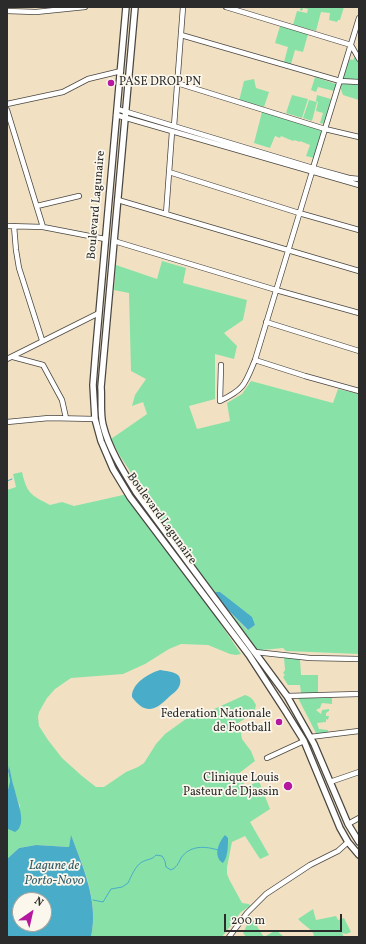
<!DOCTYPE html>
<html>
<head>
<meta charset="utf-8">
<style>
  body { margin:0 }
  #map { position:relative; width:366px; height:944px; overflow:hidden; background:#f1e1c2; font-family:Vollkorn,serif }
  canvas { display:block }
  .frame { position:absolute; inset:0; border:8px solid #2b2b2b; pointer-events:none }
  .north { position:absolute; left:12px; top:892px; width:40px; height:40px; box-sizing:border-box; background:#fbf7ec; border:1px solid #a8a59f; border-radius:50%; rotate:34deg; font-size:11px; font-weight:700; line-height:16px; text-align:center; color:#2b2b2b }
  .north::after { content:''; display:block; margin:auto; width:14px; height:18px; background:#b5179e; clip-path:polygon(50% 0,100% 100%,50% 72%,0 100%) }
  .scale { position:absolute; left:224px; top:914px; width:118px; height:18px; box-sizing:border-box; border:2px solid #2b2b2b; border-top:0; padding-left:5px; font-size:12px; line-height:14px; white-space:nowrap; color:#2b2b2b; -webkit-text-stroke:3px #fbf7ec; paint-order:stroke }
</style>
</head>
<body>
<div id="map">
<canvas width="366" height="944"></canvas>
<div class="frame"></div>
<div class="north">N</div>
<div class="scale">200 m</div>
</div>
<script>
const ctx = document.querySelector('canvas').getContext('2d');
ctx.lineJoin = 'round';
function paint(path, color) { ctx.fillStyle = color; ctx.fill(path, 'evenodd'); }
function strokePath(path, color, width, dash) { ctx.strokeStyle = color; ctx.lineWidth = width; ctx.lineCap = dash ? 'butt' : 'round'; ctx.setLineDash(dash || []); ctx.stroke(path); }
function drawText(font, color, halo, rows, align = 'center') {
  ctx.font = font + ' Vollkorn,serif'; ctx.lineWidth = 3.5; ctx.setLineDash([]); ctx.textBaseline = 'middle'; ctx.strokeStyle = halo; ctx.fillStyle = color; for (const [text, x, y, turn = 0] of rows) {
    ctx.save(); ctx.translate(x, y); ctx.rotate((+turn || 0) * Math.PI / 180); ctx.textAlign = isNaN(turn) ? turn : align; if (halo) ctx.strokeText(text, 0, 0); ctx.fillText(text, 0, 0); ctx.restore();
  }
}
const green = new Path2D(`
  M301,7H344L340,20H338L337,22L329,20L330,13L321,12L316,31L293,25L297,11L307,13L308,9L303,8L302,11L300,10Z
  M280,26L308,34L303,52L295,50L291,64L284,62L288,47L275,43Z
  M355,56L359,61V100L343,95L340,87L349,59L353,60Z
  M315,77L336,84L334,91L318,87L316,92L311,90Z
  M254,79L256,88L269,92L264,107L239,101L244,81Z
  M292,95L308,99L302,118L286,113Z
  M317,95L331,99L324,124L320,123L323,113L316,111L318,102L316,101Z
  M309,100L317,102L312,121L303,118Z
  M262,112L320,130L322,132L314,158L306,156L310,145L300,141V142L294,140L293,141L281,136L280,138L275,136L270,148L254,143Z
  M162,261L186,268L183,283L247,300L243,320L224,333L237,346L234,359L215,354V399L189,406L197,429L230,421L227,403L242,394L251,381L333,403L338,389L359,394V654L286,651L283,648L250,651L120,456L111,439L147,414L143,402L132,406L135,395L146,379L131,371L129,293L114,290L116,265L157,279ZM215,592H220L255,625L247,630L220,602Z
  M22,472C27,494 31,495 50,505L62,502L74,506L132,493L241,654L236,655L230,654L208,645L181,644L169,649L145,664L123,674L71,678L55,689L47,698L39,712L38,717L39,726L48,740L62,758L82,776L96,787H104L126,772L138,767L144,763L156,744L165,734L190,716L203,714L245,695C251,697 253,699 256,705L254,713L235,725L241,733L242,739L251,751L255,761L238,774L246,787L259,781L270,809L250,822L269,855L260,859L245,836L232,842L227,867V874L229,879L242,903L249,904L250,906L241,912L222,937H91C99,902 84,868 71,836L69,847L36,845L19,848L7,859V811L8,819L20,827V806L15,794L9,767L8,771L10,781L7,794V490L16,487L13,474Z
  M284,657L300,659L301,675H318V693H301L300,685H288L283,677L285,675L283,673L285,670Z
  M298,698H332V704L322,703L320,708L316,710L321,714L322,710L329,709V711L326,713V716H329L328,720L326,719V722L317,723L319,729L328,730V733L317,735Z
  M313,909L316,920L336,916L338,920L344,918L351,932L346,934L342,933L344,937H313L314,935C310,927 304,926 298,919Z
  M251,917L264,937L276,930L284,937H246L243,933Z`);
const water = new Path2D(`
  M215,592H220L252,617L255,625L248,630L220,602Z
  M160,670C165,671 173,671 178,675C180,677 181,681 180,684C179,689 174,693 170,696C156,710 146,716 132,697C131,684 149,673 160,670Z
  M9,766C11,774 12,782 15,791C17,801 28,825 15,832L8,829L7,794L10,781L8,771Z
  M71,835C83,867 99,902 91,937H7V859L19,848L36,845L69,847ZM20,900H44V924H20Z
  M225,835L228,838C228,846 228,857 223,863C213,857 218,843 225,835Z`);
const stream = new Path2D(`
  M7,481L12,479
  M93,900L103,902L111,889L122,887L128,883C131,877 135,866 142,862C147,859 152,860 156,855L162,856L165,861L166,867L171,870C177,867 178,864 181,858C190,845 205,846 218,850`);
const minor = new Path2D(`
  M226,7L351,45L359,59
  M7,11L36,12L85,7
  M181,35L340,81L359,82
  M177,83L325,129L359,137
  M7,104L63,92L88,79L121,71
  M117,109L313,168L349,178L359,179
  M7,110L43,227
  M116,115L359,185
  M174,126L183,7
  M313,168L359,18
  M169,172L299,213L359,230
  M118,200L359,271
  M37,206L79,196
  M166,214L172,132
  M7,226L43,227L105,239
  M14,226L16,250L19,268L42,340
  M114,241L276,290L359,313
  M266,322L359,351
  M13,357L43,365L62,400L66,418
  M7,359L99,313
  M255,360L305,376L359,391
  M221,365L220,401C245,389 245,384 255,360L312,172
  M7,422L49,418L95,419
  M255,652L310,658L359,659
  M287,696L359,694
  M310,737L359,731
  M267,758L304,741
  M330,782L359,772
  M348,824L359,818
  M229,937L247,913L266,894L310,865L338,851L348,842`);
const major = new Path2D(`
  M126,7L96,347L93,385L95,419L101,441L113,469L130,497L249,655L286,712L304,741L340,828L348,842L359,855
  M135,7L101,387C102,399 100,413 103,425C109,449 123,471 136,492L287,696L314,744L348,824L359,842`);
const markers = [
  [111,83,4,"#b5179e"],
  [279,722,4,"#b5179e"],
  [288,786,5,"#b5179e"]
];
const poiNames = [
  ["PASE DROP PN",119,83,"left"],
  ["Federation Nationale",271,715],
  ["de Football",271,729],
  ["Clinique Louis",279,779],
  ["Pasteur de Djassin",279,793]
];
const streetNames = [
  ["Boulevard Lagunaire",97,205,-85],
  ["Boulevard Lagunaire",161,519,54]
];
const waterNames = [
  ["Lagune de",54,867],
  ["Porto-Novo",54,882]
];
paint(green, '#88e2a7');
paint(water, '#49acc8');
strokePath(stream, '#49acc8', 1);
strokePath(minor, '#494642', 6);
strokePath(major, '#494642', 8);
strokePath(minor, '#fff', 4.5);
strokePath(major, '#fff', 5.5);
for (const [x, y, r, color] of markers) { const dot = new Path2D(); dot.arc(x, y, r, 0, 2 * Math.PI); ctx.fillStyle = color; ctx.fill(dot); strokePath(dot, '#fbf7ec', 1.5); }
drawText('12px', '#2b2b2b', '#fbf7ec', poiNames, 'right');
drawText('12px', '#2b2b2b', '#fbf7ec', streetNames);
drawText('italic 13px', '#375f6a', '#fbf7ec', waterNames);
</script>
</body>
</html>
